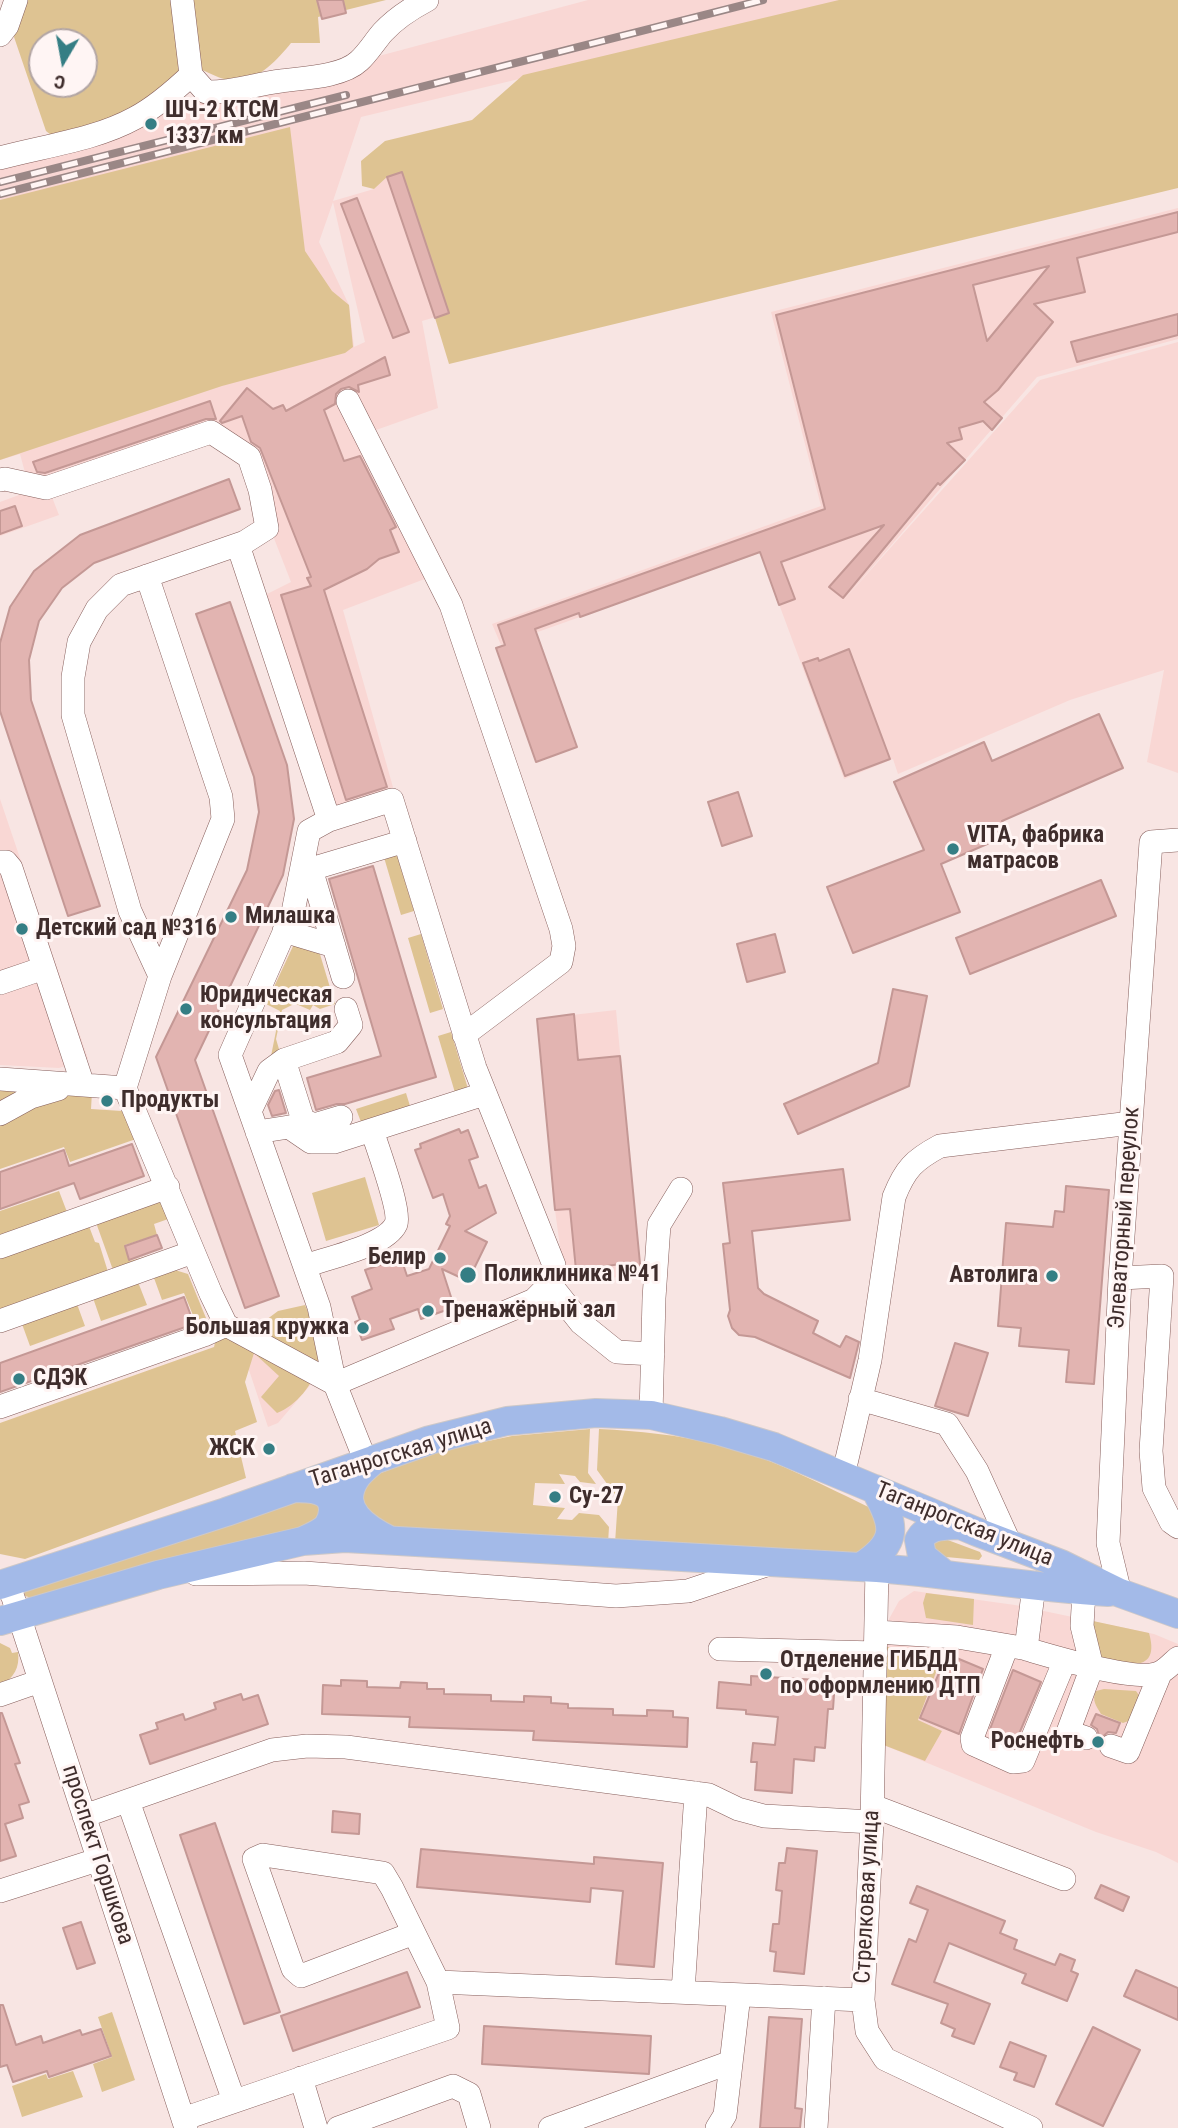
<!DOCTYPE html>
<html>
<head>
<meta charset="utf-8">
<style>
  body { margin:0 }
  #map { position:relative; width:1178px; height:2128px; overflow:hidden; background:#f8e5e3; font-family:"Roboto Condensed",sans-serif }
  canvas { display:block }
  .north { position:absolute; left:28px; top:28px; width:70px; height:70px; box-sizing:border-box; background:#fff5f4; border:2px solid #b2a5a4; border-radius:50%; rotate:190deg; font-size:19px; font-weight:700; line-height:28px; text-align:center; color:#3f2d2c }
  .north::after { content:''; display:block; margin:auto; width:24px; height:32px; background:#357e84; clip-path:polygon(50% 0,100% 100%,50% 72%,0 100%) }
</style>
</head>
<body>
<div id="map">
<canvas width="1178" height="2128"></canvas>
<div class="north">С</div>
</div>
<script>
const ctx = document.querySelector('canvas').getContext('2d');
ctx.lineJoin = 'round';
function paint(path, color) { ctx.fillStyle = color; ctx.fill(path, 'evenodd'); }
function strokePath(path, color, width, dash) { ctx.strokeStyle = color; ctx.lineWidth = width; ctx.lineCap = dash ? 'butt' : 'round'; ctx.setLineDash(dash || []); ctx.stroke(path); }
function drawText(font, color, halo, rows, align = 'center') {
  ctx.font = font + ' "Roboto Condensed",sans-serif'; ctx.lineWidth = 6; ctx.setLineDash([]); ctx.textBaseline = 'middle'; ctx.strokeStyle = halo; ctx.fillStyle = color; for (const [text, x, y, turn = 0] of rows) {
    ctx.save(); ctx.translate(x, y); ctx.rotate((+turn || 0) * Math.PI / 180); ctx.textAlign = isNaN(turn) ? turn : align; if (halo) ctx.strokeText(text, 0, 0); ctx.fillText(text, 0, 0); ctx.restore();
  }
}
const built = new Path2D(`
  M588,0H847L361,117L333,201L374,189L387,177L402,172L449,313L422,321L438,408L362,435L430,577L343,610L398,805L334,825L265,595L291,582L247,469L211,437L50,492L59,515L0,536V502L30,491L20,454L0,460V153L278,83ZM333,202L365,342L354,347L349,305L319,242Z
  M1178,208V339L1037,377L843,601L1040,380L1178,342V773L1147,762L1164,670L1070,700L898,774L893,759L844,779L760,553L501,645L492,624L821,506L771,312Z
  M0,799L88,1059L59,1068L0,1065Z
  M616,1010L641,1274L565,1284L555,1210L537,1019Z
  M257,1351L312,1383L278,1423L268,1427L244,1355Z
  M914,1591L1015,1605L1154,1634L1178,1644V1863L1156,1852L1096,1832L881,1744L889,1619L899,1601Z`);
const green = new Path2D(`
  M22,0H386L318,17L320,43H291C278,59 255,85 231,81C221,79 209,73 200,69L182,3L172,14L181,63L180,72L169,95L56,139L46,131L14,37ZM42,42H84V84H42Z
  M839,0H1178V188L449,364L435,318L449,313L402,172L387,177L374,189L362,186L361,161L385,141L472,120L523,75Z
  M290,127L305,251L332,291L349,305L353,347L345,353L222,386L0,460V200Z
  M383,854L397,855L414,911L401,915Z
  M421,934L443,1009L430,1013L408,938Z
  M294,944L319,951L335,1004L320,1009L313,1005L310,1010L282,998L294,1004L282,1010L276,1039L281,1056L269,1066L280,1011L266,1004Z
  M451,1032L469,1092L456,1096L438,1036Z
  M0,1087L92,1092L91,1109L122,1111L136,1139L70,1162L64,1147L0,1169Z
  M406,1093L410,1106L361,1122L356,1109Z
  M365,1177L379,1225L326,1241L312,1193Z
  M59,1191L67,1212L0,1236V1211Z
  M153,1201L161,1203L171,1218L154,1224L157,1235L125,1245L130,1261L164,1251L113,1270L94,1217Z
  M87,1221L95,1242L99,1243L109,1275L0,1312V1251Z
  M175,1270L188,1274L206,1318L207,1323L199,1330L184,1293L162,1300L154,1278Z
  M138,1282L147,1305L101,1321L93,1298Z
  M77,1304L85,1326L30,1346L22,1324Z
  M305,1305C312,1320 320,1347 318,1364C314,1384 296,1406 277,1413L261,1397L279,1376L254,1353L245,1382L257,1422L235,1431L246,1478L25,1559L0,1554V1423L214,1347L218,1331L254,1329L278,1311Z
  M590,1429L588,1473L596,1484L580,1482L575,1476L559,1474L565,1484L535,1483L533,1505L565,1508L557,1519L572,1520L579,1513L599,1515L609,1527L608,1543L373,1527L357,1495L373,1476L436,1452L512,1436Z
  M599,1429C639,1431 678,1435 716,1444C772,1457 824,1486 875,1510L883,1521L870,1556L615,1543L618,1499L597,1470Z
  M317,1495L327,1522L32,1598L25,1596L24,1590Z
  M937,1536L980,1552L982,1556L979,1560L935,1556L930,1542Z
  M926,1593L974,1599L973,1625L926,1618L923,1603Z
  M1093,1621L1149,1633C1161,1674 1125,1665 1100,1659Z
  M0,1643L10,1648L12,1653L18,1652C20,1668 14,1677 0,1687Z
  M887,1647L944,1651L918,1720L942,1731L925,1761L881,1744Z
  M1104,1689L1136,1691L1141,1698L1131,1720L1123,1723L1101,1714C1097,1707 1091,1700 1096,1691Z
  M112,2012L135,2080L102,2092L93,2064L112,2057L98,2017Z
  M73,2071L83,2097L22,2117L12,2086L46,2074L48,2079Z`);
const building = new Path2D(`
  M317,0H343L346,13L322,19Z
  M402,172L449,313L435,318L387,177Z
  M357,198L409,332L393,338L341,204Z
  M1178,212V232L1077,258L1085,292L1034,304L1053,322L998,390L984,402L1002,418L992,430L983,421L959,428L962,439L947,443L965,460L940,485L938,483L843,598L829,587L884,525L781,562L795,599L779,605L760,552L580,617L579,613L535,629L577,747L536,762L496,648L505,645L498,625L825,509L776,315ZM1049,266L1025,295L987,341L973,285Z
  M1178,314V335L1077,362L1071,342Z
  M385,357L390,375L358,385L359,392L349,387L341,389L336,394L335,404L324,410L344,461L360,456L396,527L390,530L399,552L379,559L367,569L324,590L387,787L346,800L281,595L311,586L307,578L311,577L262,453L260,448L251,442L242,416L222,423L220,421L247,388L273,409L283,405L286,411Z
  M210,401L216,419H206L45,473L37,472L33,462Z
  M229,479L240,509L94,563L62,588L39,621L29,660L31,700L100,906L68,916L0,711V643L10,607L34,571L80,535Z
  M15,506L22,526L0,534V511Z
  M230,602L287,765L294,819L283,875L195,1060L279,1296L245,1308L156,1057L247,870L259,812L254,777L196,614Z
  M849,649L890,759L845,776L803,663L818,658L819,661Z
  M1099,714L1123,768L1002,821L1008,835L941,864L960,912L853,953L827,887L924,850L894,782L984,742L992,761Z
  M738,792L752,836L722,846L708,802Z
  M373,866L436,1077L345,1104H337L316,1110L307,1078L381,1056L329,879Z
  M1101,880L1116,916L970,974L956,938Z
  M775,934L785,972L747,982L737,944Z
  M893,989L927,996L909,1086L798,1134L784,1104L878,1063Z
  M574,1014L578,1060L620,1056L641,1274L622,1276L621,1264L576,1270L570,1209L555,1210L537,1019Z
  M279,1090L286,1113L272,1116L268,1105L275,1091Z
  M459,1129L461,1133L468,1130L478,1157L469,1160L479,1188L486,1185L496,1213L465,1231L487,1242L468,1281L442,1269L452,1300L450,1301L452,1308L421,1319L418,1309L390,1319L394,1329L362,1340L355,1322L360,1320L352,1297L372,1289L365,1270L401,1258L407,1276L429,1269L450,1226L446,1224L450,1216L443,1194L433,1198L415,1150L421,1148L420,1144Z
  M132,1144L144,1176L80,1199L74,1183L0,1209V1172L64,1150L69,1166Z
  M843,1169L850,1220L752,1231L758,1288L764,1294L818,1321L813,1333L840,1347L846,1336L859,1342L850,1378L755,1337L739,1335L732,1328L728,1316L730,1310L723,1244L730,1243L723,1183Z
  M1066,1186L1109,1190L1094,1384L1066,1382L1069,1350L1019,1346L1021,1328L998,1326L1006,1223L1053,1227L1055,1211L1064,1212Z
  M157,1235L162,1248L129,1260L125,1246Z
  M184,1297L194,1324L0,1392V1363Z
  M955,1343L988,1353L968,1416L935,1406Z
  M947,1654L983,1669L959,1734L920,1718Z
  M1013,1670L1041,1682L1016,1741L990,1729Z
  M751,1676L835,1681L833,1709H828L825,1748L815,1747L814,1761L794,1759L792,1793L755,1790L757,1762H751L753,1743L775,1745L778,1717L746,1714V1710L717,1708L719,1682L751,1685Z
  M341,1680L367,1681V1687L400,1688L401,1682L427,1683V1689H444V1694L491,1695V1701L524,1702V1696L551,1697V1703L568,1704V1708L613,1709V1715L647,1716V1710L673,1711V1717L688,1718L687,1747L533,1740L534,1731L409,1727L410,1717L322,1714L323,1685L341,1686Z
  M241,1694L243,1700L258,1695L268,1724L150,1764L140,1735L158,1729L156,1723L183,1714L185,1720L216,1709L214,1703Z
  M0,1713H2L20,1763L15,1764L29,1802L19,1805L23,1818L5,1824L16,1856L0,1861Z
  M1096,1714L1120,1723L1116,1733L1108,1732L1100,1739L1097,1729L1091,1725Z
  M333,1811L360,1814L359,1834L332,1832Z
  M215,1823L280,2012L244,2024L180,1835Z
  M787,1848L817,1851L804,1974L774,1971L776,1952L770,1951L773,1924H779L782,1891L776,1890L779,1863H785Z
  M421,1849L594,1864V1857L663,1863L654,1967L616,1964L623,1891L591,1888L590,1902L417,1887Z
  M1101,1885L1129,1897L1123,1911L1095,1898Z
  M917,1886L1005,1921L1000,1933L1017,1940L1014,1949L1055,1965L1060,1954L1075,1960L1071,1971L1078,1974L1067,2001L1022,1983L1026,1974L949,1943L934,1982L990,2004L974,2044L952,2036L955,2029L941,2023L948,2004L892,1984L909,1939L916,1942L928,1910L910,1903Z
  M81,1922L95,1963L77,1969L63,1928Z
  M1136,1970L1178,1988V2020L1124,1996Z
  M407,1972L420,2007L293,2051L281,2016Z
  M0,2005H3L16,2045L41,2036L43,2043L80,2030L82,2035L101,2029L111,2056L49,2077L47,2071L13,2082L7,2065L0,2067Z
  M769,2017L802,2019L795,2108L802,2109L800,2128H760Z
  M484,2026L651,2036L649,2074L482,2064Z
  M1093,2027L1140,2050L1103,2126L1056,2104Z
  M1010,2042L1046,2056L1034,2087L1014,2080L1017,2073L1000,2067Z`);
const minor = new Path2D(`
  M182,0L191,75
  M0,35L7,26L16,0
  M191,75L206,92C232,93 255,84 281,81C302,78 342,77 359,61C368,53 375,41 383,32C396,18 410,9 427,0
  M0,158C44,146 95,140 135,118C156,107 174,91 191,75
  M348,401L451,605L561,929L564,946L561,962L464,1035
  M0,480L5,479L46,488L211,432L249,457L260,490L267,528L245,542L121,585L97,609L79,642L73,677V715L130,911L160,976
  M238,545L329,820
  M147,576L221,797L223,819L160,976L125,1088L211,1294L226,1325L335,1384L534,1300L550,1284L554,1265L475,1068L392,800L329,820L309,831L293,912L230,1055L319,1307L335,1384L366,1462
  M0,862H6L11,868L83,1085
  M284,931L334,946
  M343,977L311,869L405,841
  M0,983L44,968
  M0,1079L125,1088
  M250,1111L269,1071L284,1060
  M0,1114L31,1097L58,1089
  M341,1117L314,1125L303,1120L284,1060L337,1042L351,1025L346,1009
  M257,1132L289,1127L311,1142H334L484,1094
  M0,1247L168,1187
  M305,1266C327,1258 386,1246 396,1224C401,1210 377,1147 372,1130
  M1120,1278L1162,1276L1151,1451L1154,1488L1171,1522L1178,1527
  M550,1284L581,1323L617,1352L653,1354
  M0,1321L193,1252
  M860,1399L947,1424L977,1471L1011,1546
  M0,1407L204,1335L226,1325
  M651,1415L654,1298L659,1225L681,1189
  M843,1476L870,1360L894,1197C905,1169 914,1160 940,1146L1131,1123
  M877,1568L872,1822L863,2000L867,2031L885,2059L1031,2128
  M196,1574L304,1573L616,1596L688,1591L766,1565
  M8,1582L186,2128
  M1034,1586L1026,1649C1051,1656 1140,1684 1161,1672C1167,1669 1173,1662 1178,1658
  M1084,1591L1082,1626L1092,1667L1068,1732L1086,1738
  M1120,1593L1108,1543L1120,1278L1151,842L1178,840
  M876,1632L957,1637L1022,1648
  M1007,1646L972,1738L973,1744L1013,1762L1023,1761L1065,1660
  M720,1649L876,1653
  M0,1695L40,1681
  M1111,1746L1128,1752L1160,1674
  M128,1801L234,2101
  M873,1806L1064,1879
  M84,1816L272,1750L307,1746L346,1747L709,1795L738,1809L764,1816L872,1822
  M0,1891L97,1860
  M414,1933L301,1976L293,1969L254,1859L263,1855L383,1873L392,1888L438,1982
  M683,1992L696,1793
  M301,2078L316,2128
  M183,2119L448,2028L438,1982L863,2000
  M338,2128L453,2086L469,2094L479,2128
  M550,2128L731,2062
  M717,2128L725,2115L739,1995
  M816,2128L824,1998`);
const major = new Path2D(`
  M375,1459C368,1465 359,1472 355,1479C336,1510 367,1529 389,1540
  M293,1488C309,1488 333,1488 333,1510C333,1516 331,1521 328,1526C322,1533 311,1537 303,1541
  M861,1567C899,1542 896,1526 875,1489
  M944,1574L922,1556L919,1540C928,1524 945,1526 960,1525
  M0,1585L226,1512L430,1440L507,1421L596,1413L651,1415L720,1431L774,1447L977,1532L1061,1564L1120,1593L1178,1614
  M0,1621L158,1575L303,1541L345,1538L877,1568C954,1574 1031,1588 1108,1592`);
const rail = new Path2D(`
  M0,182L346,95
  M0,194L763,0`);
const markers = [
  [151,124,7,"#357e84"],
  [953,849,7,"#357e84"],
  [231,917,7,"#357e84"],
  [22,929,7,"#357e84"],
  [186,1009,7,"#357e84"],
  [107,1101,7,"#357e84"],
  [440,1258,7,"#357e84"],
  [468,1275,9,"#357e84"],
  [1052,1276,7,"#357e84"],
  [428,1311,7,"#357e84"],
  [363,1328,7,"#357e84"],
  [19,1379,7,"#357e84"],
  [269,1449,7,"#357e84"],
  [555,1497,7,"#357e84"],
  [766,1674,7,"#357e84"],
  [1098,1742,7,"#357e84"]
];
const poiNames = [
  ["ШЧ-2 КТСМ",165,111],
  ["1337 км",165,137],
  ["VITA, фабрика",967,836],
  ["матрасов",967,862],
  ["Милашка",245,917],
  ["Детский сад №316",36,929],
  ["Юридическая",200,996],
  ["консультация",200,1022],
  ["Продукты",121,1101],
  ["Белир",426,1258,"right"],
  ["Поликлиника №41",484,1275],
  ["Автолига",1038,1276,"right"],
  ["Тренажёрный зал",442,1311],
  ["Большая кружка",349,1328,"right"],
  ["СДЭК",33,1379],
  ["ЖСК",255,1449,"right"],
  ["Су-27",569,1497],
  ["Отделение ГИБДД",780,1661],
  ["по оформлению ДТП",780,1687],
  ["Роснефть",1084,1742,"right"]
];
const streetNames = [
  ["Элеваторный переулок",1125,1218,-86],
  ["Таганрогская улица",401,1454,-17],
  ["Таганрогская улица",964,1525,22],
  ["проспект Горшкова",97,1855,72],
  ["Стрелковая улица",868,1897,-87]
];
paint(built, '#f9d7d4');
paint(green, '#dec392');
paint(building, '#e2b4b1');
strokePath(building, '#c49895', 2);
strokePath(minor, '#865e5b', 24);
strokePath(major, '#cdc8c8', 30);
strokePath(minor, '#fff', 23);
strokePath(major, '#a3bae8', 28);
strokePath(rail, '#9a8786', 8);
strokePath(rail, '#fff5f4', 5, [16]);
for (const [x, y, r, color] of markers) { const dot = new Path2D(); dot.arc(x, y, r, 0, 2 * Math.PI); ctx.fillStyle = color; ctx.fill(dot); strokePath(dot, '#fff5f4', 2.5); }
drawText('bold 23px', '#3f2d2c', '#fff5f4', poiNames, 'left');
drawText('23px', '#3f2d2c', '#fff5f4', streetNames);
</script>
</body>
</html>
